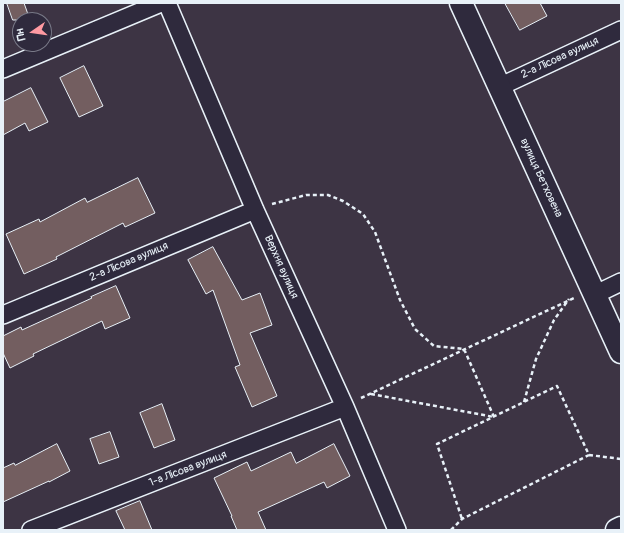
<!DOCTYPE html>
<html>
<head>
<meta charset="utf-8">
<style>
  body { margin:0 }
  #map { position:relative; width:624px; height:533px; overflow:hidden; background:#3d3444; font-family:Pangolin,sans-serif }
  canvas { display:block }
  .frame { position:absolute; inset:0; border:4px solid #e8f1f8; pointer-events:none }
  .north { position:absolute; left:12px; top:12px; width:40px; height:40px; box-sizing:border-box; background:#2f2a3d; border:1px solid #797a88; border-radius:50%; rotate:257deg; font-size:11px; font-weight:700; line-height:16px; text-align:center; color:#e8f1f8 }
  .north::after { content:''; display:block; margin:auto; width:14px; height:18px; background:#ff9aa2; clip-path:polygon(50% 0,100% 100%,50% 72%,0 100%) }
</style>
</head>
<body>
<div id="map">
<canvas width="624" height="533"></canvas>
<div class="frame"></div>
<div class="north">Пн</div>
</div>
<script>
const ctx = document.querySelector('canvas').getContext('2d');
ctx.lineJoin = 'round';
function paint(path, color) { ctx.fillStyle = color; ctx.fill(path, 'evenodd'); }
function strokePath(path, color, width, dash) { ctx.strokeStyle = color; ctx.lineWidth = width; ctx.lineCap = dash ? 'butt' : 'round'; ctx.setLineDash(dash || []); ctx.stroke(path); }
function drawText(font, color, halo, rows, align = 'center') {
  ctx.font = font + ' Pangolin,sans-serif'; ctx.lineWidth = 4; ctx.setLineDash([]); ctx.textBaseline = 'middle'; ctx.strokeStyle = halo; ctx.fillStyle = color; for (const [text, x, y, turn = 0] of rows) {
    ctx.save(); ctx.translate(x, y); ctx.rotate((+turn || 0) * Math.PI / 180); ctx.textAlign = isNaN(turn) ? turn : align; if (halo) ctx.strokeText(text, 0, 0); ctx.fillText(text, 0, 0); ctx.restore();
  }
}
const building = new Path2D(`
  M7,3H24L30,20H13Z
  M505,3H540L547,16L520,30Z
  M84,66L103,106L79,117L60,78Z
  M31,88L48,122L29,131L25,123L3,135V102Z
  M138,178L155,213L125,227L123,223L56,257L57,259L24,274L6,234L39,219L40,222L85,198L87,202Z
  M213,247L242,300L260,293L272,325L250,333L277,396L252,407L235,367L240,365L213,290L206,294L188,260Z
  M116,286L130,318L105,329L102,321L33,354L34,356L10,368L3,353V336L21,327L22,330L92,298L91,297Z
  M162,404L175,440L154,448L140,413Z
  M110,432L119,457L99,464L90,439Z
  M57,444L70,471L49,482V481L3,502V468L14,463L15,465Z
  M334,444L350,476L327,488L324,482L258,512L266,530H237L231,516H232L214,478L247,462L251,471L291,452L296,463Z
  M140,501L152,530H125L116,511Z`);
const path = new Path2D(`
  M272,204L306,195H328L343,201L363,214L375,232L400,300L415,329L434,346L464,349L494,417
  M371,394L494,417
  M361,398L574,298
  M524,402L536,359L554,320L569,299
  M589,455L621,459
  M451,530L462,519L589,455L557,386L437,444L462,519`);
const street = new Path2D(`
  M167,3L255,210L345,407L397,530
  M3,69L161,3
  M499,87L621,30
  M594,295L621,282
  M3,315L255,210
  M31,530L345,407`);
const secondary = new Path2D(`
  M461,3L621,352
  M617,530L621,528`);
const streetNames = [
  ["2-а Лісова вулиця",560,58,-25],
  ["вулиця Бетховена",541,178,65],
  ["2-а Лісова вулиця",129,262,-23],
  ["Верхня вулиця",281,267,66],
  ["1-а Лісова вулиця",188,469,-21]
];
paint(building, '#735e60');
strokePath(building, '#e8f1f8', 1);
strokePath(street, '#e8f1f8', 20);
strokePath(secondary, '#e8f1f8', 25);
strokePath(path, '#e8f1f8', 2.5, [4, 3]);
strokePath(street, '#2f2a3d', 17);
strokePath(secondary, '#2f2a3d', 22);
drawText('11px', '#e8f1f8', '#2f2a3d', streetNames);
</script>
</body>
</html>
